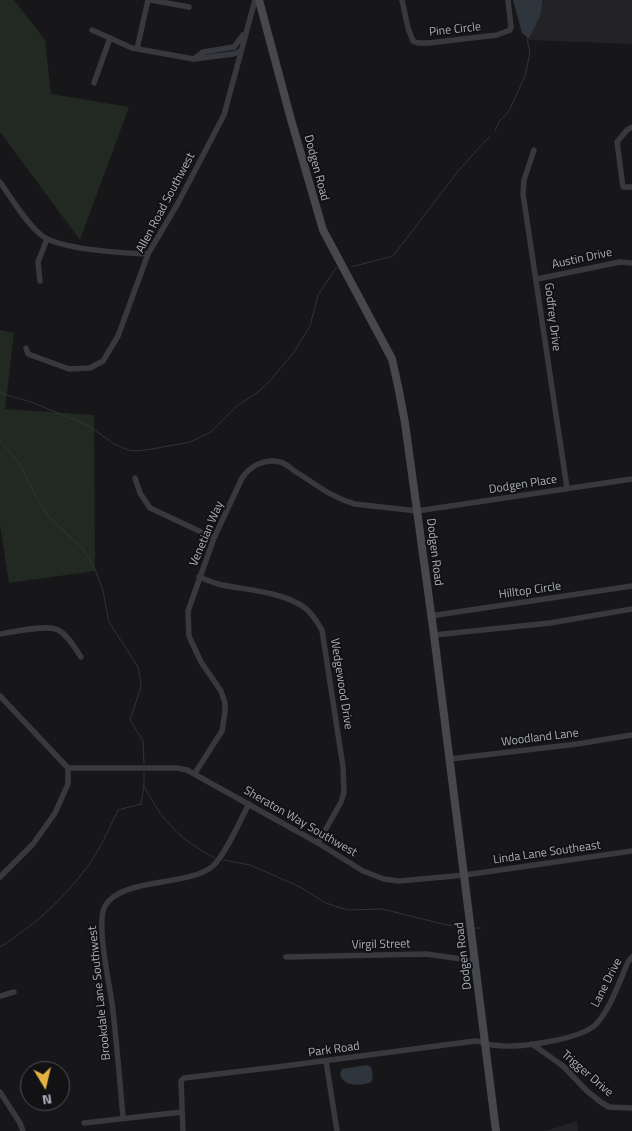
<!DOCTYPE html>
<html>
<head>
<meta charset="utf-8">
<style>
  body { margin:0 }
  #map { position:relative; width:632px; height:1131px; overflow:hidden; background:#171719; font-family:"Titillium Web",sans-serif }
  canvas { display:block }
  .north { position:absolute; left:20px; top:1061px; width:50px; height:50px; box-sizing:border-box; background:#121214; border:1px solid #4f5056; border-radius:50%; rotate:171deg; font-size:14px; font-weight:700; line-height:20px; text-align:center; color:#aaaeb8 }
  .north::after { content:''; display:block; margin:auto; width:18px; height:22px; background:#e6b342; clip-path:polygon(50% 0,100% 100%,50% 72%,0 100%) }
</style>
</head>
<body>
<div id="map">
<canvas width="632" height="1131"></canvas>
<div class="north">N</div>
</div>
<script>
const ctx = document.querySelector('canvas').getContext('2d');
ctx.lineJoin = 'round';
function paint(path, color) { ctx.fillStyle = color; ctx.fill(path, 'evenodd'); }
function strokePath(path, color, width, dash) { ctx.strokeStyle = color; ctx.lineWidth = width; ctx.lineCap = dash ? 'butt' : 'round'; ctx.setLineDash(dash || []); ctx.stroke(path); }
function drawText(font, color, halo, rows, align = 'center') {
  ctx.font = font + ' "Titillium Web",sans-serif'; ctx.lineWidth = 4; ctx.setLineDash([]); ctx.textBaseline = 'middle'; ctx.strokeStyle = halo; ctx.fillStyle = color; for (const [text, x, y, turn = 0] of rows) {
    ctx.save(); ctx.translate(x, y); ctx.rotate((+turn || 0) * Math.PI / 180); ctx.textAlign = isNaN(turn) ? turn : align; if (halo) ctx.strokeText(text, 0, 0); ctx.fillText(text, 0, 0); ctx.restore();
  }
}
const built = new Path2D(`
  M544,0H632V44L529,40Z
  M577,1121L578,1131H545Z`);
const green = new Path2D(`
  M0,0H14L45,40L51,94L129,107L80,240L0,132Z
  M0,330L14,333L5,409L94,415L95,571L9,583L0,525Z`);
const water = new Path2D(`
  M513,0H543L540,16L529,39L522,33Z
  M367,1065L371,1067C372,1072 374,1078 371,1082C361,1086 343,1087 340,1074L342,1069Z`);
const stream = new Path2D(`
  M495,131L499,122L509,111L525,76L530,53L527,38
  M351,267L393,256L459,170L489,137
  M0,393L31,402L75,420L89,426L114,444L128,450L136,451L152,449L190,442L211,432L238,405L258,392L269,382L294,352L310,326L318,295L336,268H337
  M0,441L19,463L37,498L49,517L83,549L95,569L103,591L109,622L138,667L141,683L140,690L130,720L143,741L144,764
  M144,786C163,822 179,839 215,858
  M224,860L250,865L264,871L300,887L326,903L341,908L348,910L382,909L447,925L468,927
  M476,928H481
  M0,947C38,923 73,891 97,852C105,839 111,824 118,810L141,804L144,785V772`);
const street = new Path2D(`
  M151,0L189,7
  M402,0L408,28L413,41L418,43H429L497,35L510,30L511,27L508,0
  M92,30L132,48L194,59L233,54L241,51
  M137,49L148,0
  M194,59L203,52L234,47L243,35
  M94,83L110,38
  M632,127L627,130L617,142L623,187H632
  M534,150L524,180L523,194L567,488
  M0,182C12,199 24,220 40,234C57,250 124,253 148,254
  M537,279L620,262L632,263
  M40,281L38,262L47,239
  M26,348L28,354L69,369L90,368L103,361L118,336L148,254L178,203L224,115L255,0
  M135,478L140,493L150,508L214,538
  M199,577C207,580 214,583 222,585C247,590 284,592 305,608C313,614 317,622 322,630L343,767L344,792L341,802L318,843
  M430,616L632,586
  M0,634C13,632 48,624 58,630C68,635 75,648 81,657
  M434,635L550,623L632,609
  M0,696L68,768H177L187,770L318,843L363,871L384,879L399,881L465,875L632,851
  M450,759L577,744L632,735
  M195,773L222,731L225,712V703L221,691L201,662L189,636L188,611L214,538L242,478C250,466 265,458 280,462C286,463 291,469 296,472C316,484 332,498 355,504L417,511L632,479
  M0,877L33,844L55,813L68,784V768
  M286,957L426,954L476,961
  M0,996L14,992
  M532,1044L563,1066L587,1091L602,1103L609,1107L632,1108
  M326,1061L337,1131
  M0,1092L20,1123L23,1131
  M123,1117C120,1082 117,1047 113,1011C111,989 95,924 105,906C122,877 188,887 213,866C226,854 240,820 249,804
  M84,1123L182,1112
  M183,1131L181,1081L184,1078L277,1067L475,1041C481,1041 487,1045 493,1045C515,1049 577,1040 594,1026C609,1013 620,980 628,962L632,957`);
const secondary = new Path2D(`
  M259,0L290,116L323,230L392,359L398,386L405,423L434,635L496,1131`);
const streetNames = [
  ["Pine Circle",455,30,-6],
  ["Dodgen Road",316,168,75],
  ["Allen Road Southwest",166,203,-62],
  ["Austin Drive",582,259,-12],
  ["Godfrey Drive",552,317,83],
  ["Dodgen Place",523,485,-9],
  ["Venetian Way",207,534,-67],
  ["Dodgen Road",434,552,83],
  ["Hilltop Circle",530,591,-8],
  ["Wedgewood Drive",341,684,81],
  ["Woodland Lane",540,738,-7],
  ["Sheraton Way Southwest",300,822,30],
  ["Linda Lane Southeast",547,853,-8],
  ["Virgil Street",381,945,-1],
  ["Dodgen Road",464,956,-97],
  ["Lane Drive",607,983,-63],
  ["Brookdale Lane Southwest",100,993,-96],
  ["Park Road",334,1050,-8],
  ["Trigger Drive",587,1074,41]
];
paint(built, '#232326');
paint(green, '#212922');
paint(water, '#2e353c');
strokePath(stream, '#2e353c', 1);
strokePath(street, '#38393e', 5.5);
strokePath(secondary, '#47484e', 8);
drawText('12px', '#aaaeb8', '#121214', streetNames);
</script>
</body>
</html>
